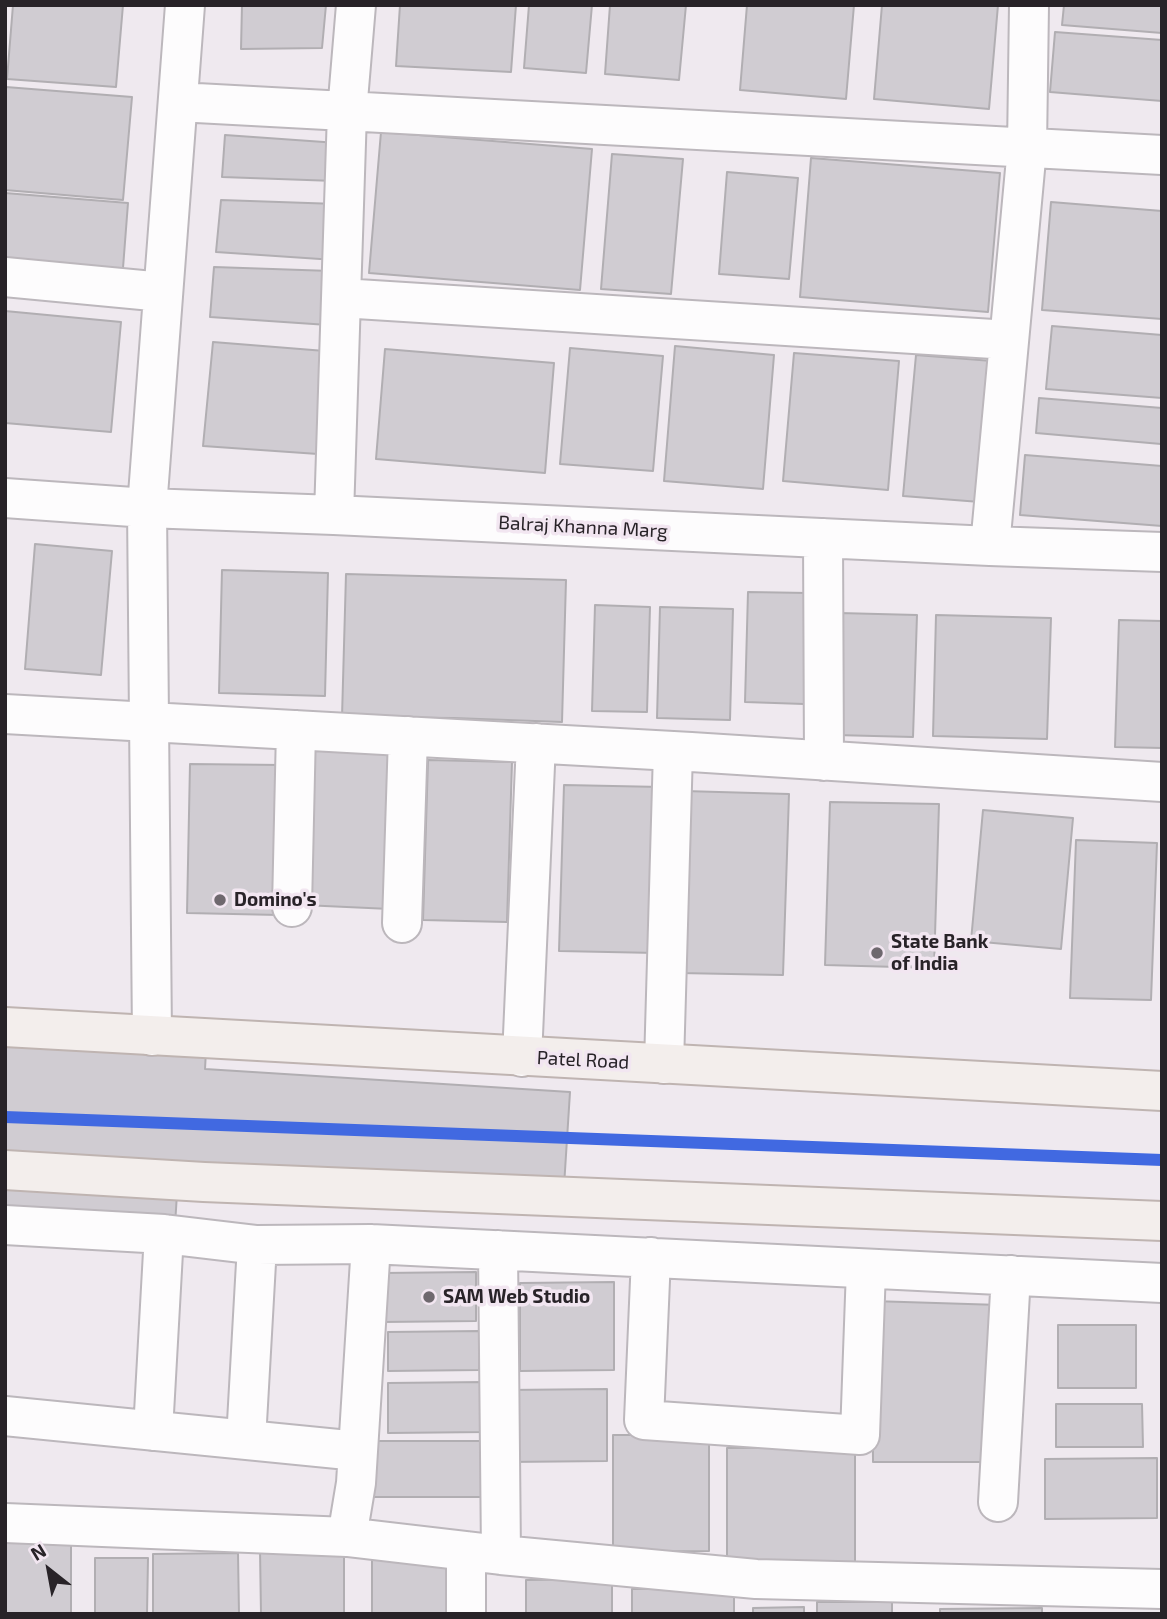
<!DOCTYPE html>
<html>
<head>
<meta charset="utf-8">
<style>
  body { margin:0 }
  #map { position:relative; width:1167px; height:1619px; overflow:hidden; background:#efe9ef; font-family:"Exo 2",sans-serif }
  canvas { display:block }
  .frame { position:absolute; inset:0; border:7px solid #282328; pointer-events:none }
  .north { position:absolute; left:14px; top:1535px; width:70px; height:70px; -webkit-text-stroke:5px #f2e6f1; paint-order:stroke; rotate:329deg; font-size:19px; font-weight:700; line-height:28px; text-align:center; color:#282328 }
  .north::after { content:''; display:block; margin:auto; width:24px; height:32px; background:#282328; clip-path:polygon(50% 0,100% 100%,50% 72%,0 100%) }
</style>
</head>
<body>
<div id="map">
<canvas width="1167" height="1619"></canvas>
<div class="frame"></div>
<div class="north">N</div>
</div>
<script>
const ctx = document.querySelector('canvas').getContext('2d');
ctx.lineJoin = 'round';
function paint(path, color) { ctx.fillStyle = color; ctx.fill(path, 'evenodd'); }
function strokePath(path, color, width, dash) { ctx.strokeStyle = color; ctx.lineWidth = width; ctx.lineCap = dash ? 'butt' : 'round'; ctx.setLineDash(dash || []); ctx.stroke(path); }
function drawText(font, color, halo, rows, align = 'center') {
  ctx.font = font + ' "Exo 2",sans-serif'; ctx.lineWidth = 7; ctx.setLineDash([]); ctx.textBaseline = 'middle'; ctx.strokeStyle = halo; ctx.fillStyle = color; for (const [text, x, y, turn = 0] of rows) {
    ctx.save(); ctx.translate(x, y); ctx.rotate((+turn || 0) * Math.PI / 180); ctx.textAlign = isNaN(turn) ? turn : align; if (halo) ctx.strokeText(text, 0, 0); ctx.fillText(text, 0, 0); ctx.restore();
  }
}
const building = new Path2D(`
  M13,5H123L116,87L7,79Z
  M242,5H326L322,48L241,49Z
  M400,5H516L511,72L396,66Z
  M529,5H592L586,73L524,68Z
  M610,5H686L679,80L605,74Z
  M747,5H854L846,99L740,90Z
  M882,5H998L989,109L874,99Z
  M1064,5H1162V33L1062,25Z
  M1055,32L1162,40V101L1050,92Z
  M6,87L132,97L123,200L5,190Z
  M381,132L592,149L580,290L369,273Z
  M225,135L338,143L335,181L222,177Z
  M612,154L683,159L671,294L601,289Z
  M811,158L1000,173L988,312L800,297Z
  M727,172L798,178L789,279L719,274Z
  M5,193L128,203L122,281L5,272Z
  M221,200L337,204L335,260L216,252Z
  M1051,202L1162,211V319L1042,310Z
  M214,267L331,271L328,325L210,317Z
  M5,311L121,322L111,432L5,423Z
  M1052,326L1162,335V398L1046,389Z
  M213,342L325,351L318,454L203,446Z
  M675,346L774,355L763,489L664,481Z
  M570,348L663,356L653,471L560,464Z
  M385,349L554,363L545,473L376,459Z
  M794,353L899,361L888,490L783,481Z
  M916,355L992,361L980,502L903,496Z
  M1039,398L1162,408L1161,444L1036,433Z
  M1025,455L1162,466V526L1020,515Z
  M35,544L112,551L101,675L25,669Z
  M222,570L328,573L325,696L219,693Z
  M346,574L566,580L562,722L453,718L342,717Z
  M748,592L808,593L804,704L745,702Z
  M595,605L650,607L647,712L592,711Z
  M660,607L733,609L730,720L657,718Z
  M839,613L917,615L913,737L835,735Z
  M936,615L1051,618L1047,739L933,736Z
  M1119,620L1162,621V748L1115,747Z
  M313,741L400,746L390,909L303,905Z
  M428,760L512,762L507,922L423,920Z
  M190,764L282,765L279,915L187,913Z
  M564,785L662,787L657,953L559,951Z
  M684,791L789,794L783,975L679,973Z
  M830,802L939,804L934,968L825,965Z
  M983,810L1073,818L1061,949L971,941Z
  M1076,840L1157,843L1151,1000L1070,998Z
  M5,1020L207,1032L205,1069L570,1092L563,1202L178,1178L175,1225L5,1214Z
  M476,1272V1321L383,1322V1273Z
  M614,1282V1370L520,1371V1283Z
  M872,1301L1000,1305L994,1462H873Z
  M1058,1325H1136V1388H1058Z
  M480,1331L479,1370L388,1371V1332Z
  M486,1382V1432L388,1433V1383Z
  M607,1389V1461L507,1462V1390Z
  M1056,1404H1142L1143,1447H1056Z
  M613,1435H709V1551L613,1552Z
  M369,1441H489V1497H370Z
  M855,1447V1563L727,1564V1448Z
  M1157,1458V1518L1045,1519V1459Z
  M5,1540H71V1614H5Z
  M260,1550H344V1614H261Z
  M238,1553L239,1614H153V1554Z
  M95,1558H148L147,1614H95Z
  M456,1559V1614H372V1560Z
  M612,1579V1614H526V1580Z
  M734,1588V1614H632V1589Z
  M817,1602H892V1614H817Z
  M804,1607V1614H753V1608Z
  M1042,1608V1614H940V1609Z`);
const minor = new Path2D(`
  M178,102L1162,155
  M5,277L163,292
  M341,298L1009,340
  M5,498L147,508L334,515L990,546L1162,552
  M334,515L347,112L356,5
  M823,538L824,761
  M990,546L1027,148L1029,5
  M5,714L691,752L1162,782
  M292,907L296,730
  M402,923L408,736
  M152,1036L147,508L185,5
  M522,1057L536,743
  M664,1064L673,751
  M5,1225L164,1234L257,1245L371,1244L1162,1283
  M498,1250L501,1555
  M651,1257L644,1420L860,1435L866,1269
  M5,1416L358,1451
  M153,1431L164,1234
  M246,1440L257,1245
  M998,1502L1011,1275
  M5,1523L347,1537L356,1483L371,1244
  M347,1537L501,1555L756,1579L1162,1589
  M466,1614V1551`);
const major = new Path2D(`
  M5,1027L1162,1091
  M5,1170L204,1182L1162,1221`);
const metro1 = new Path2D(`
  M5,1117L1162,1160`);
const markers = [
  [220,900,7,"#6e686e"],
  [877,953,7,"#6e686e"],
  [429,1297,7,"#6e686e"]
];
const streetNames = [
  ["Balraj Khanna Marg",583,527,3],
  ["Patel Road",583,1060,3]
];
const poiNames = [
  ["Domino's",234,900],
  ["State Bank",891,942],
  ["of India",891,964],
  ["SAM Web Studio",443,1297]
];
paint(building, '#d0ccd2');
strokePath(building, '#b1aeb2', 2);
strokePath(minor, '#bcb7bc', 42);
strokePath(major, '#bfb4b1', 42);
strokePath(minor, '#fdfcfd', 38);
strokePath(major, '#f3eeec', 38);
strokePath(metro1, '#4169e1', 12);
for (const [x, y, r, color] of markers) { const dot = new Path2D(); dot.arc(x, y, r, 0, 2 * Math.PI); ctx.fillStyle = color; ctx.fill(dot); strokePath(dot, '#f2e6f1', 2.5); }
drawText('19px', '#282328', '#f2e6f1', streetNames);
drawText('bold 19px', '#282328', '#f2e6f1', poiNames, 'left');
</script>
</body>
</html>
